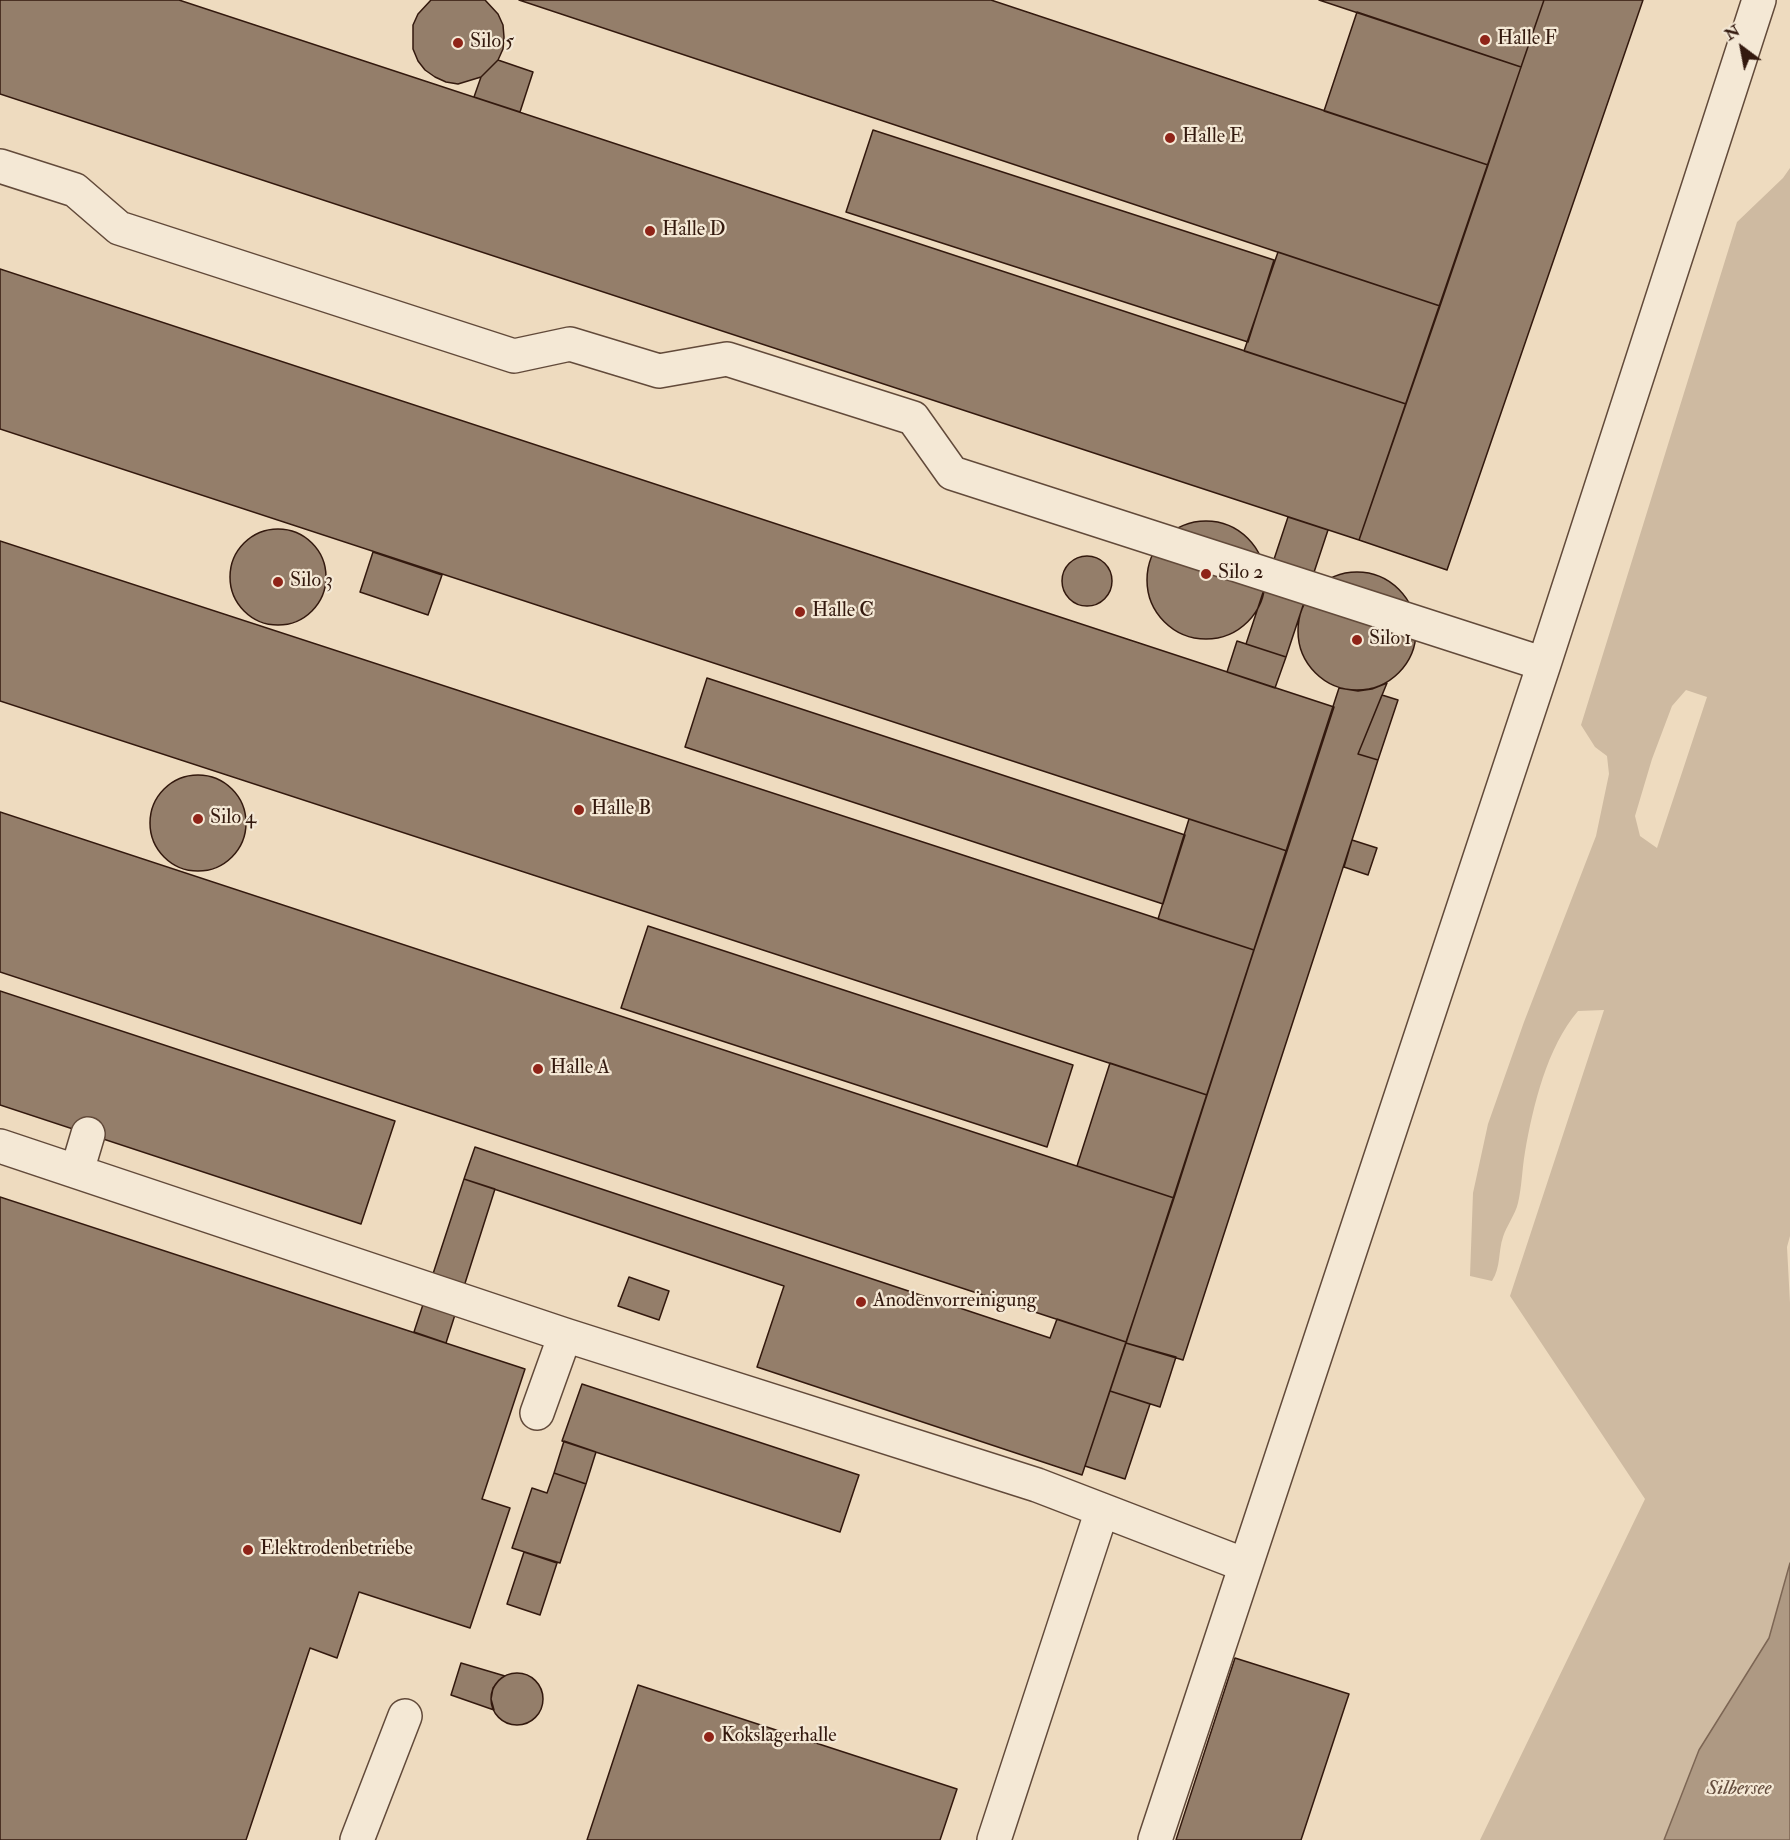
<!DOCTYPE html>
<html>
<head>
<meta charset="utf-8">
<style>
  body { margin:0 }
  #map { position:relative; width:1790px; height:1840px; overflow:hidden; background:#eedbbf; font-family:"IM FELL Double Pica",serif }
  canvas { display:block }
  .north { position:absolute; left:1712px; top:18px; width:60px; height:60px; -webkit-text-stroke:4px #f4e8d5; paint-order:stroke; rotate:328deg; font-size:16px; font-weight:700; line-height:24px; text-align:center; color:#33190e }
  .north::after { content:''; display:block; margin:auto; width:21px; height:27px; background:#33190e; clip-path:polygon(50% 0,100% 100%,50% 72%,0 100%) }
</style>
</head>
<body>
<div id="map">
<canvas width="1790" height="1840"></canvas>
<div class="north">N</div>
</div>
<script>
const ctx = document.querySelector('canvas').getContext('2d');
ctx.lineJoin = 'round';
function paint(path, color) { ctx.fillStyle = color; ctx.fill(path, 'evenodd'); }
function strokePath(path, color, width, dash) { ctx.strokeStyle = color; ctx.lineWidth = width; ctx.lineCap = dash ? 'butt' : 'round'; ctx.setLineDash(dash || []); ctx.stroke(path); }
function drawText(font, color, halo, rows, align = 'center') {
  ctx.font = font + ' "IM FELL Double Pica",serif'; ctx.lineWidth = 4.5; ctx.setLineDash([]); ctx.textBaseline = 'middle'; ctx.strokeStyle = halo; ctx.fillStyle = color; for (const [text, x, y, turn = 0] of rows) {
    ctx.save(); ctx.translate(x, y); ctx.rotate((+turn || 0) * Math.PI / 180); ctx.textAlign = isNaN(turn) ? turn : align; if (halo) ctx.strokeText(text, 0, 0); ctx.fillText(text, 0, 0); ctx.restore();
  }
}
const green = new Path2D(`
  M1790,168V1236L1787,1247L1790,1303V1563L1769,1638L1699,1750L1664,1840H1480L1645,1499L1510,1296L1604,1010L1578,1011C1547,1047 1533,1106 1525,1152C1522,1169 1522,1186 1518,1203C1515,1215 1507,1225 1503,1237C1498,1252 1501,1267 1492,1281L1470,1276L1473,1193L1488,1124L1524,1022L1596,836L1609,774L1607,756L1595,747L1581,725L1737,222L1783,178ZM1686,690L1707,697L1657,848L1640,836L1635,816L1652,759L1672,706Z`);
const water = new Path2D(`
  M1790,1563V1840H1664L1699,1750L1769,1638Z`);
const building = new Path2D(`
  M0,0H179L1406,404L1359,540L0,94Z
  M431,0H485L498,14L503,25L504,37L503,49L498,60L481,77L458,84L446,82L435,77L425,70L418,61L413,49V25L418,14Z
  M519,0H991L1488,165L1440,306Z
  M1319,0H1544L1521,67Z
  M1544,0H1643L1447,570L1359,540Z
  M1357,12L1521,67L1488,165L1324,111Z
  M498,60L533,72L520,112L474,97L481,77Z
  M873,130L1274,260L1248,342L846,212Z
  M1278,252L1440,306L1406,404L1244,351Z
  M0,269L1334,707L1287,851L0,429Z
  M1288,517L1328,530L1286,657L1246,644Z
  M1147 580a59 59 0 1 1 118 0a59 59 0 1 1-118 0Z
  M230 577a48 48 0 1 1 96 0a48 48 0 1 1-96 0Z
  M0,541L1254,950L1207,1095L0,701Z
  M373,552L442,575L428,615L360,592Z
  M1062 581a25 25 0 1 1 50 0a25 25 0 1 1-50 0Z
  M1298 631a59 59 0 1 1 118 0a59 59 0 1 1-118 0Z
  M1237,641L1286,657L1275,688L1227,672Z
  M707,678L1185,835L1163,904L685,747Z
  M1387,683L1358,754L1378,760L1183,1360L1126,1343L1339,688L1358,691L1372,689Z
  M1382,695L1398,700L1378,760L1358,754Z
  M150 823a48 48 0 1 1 96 0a48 48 0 1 1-96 0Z
  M0,812L1174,1198L1126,1342L0,972Z
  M1189,819L1287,851L1254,950L1158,919Z
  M1352,840L1377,848L1368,875L1344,867Z
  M648,926L1073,1065L1047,1147L621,1008Z
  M0,991L395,1121L361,1224L0,1105Z
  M1110,1063L1207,1095L1174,1198L1077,1166Z
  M475,1147L1050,1338L1057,1319L1126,1342L1082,1475L757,1367L784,1286L464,1179Z
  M464,1179L495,1189L446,1343L414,1332Z
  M0,1197L525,1369L482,1499L510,1508L470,1628L359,1592L337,1658L310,1648L246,1840H0Z
  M629,1277L669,1291L659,1320L618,1306Z
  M1126,1343L1176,1357L1160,1407L1110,1391Z
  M582,1384L859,1475L840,1532L562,1441Z
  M1110,1391L1150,1404L1125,1479L1085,1466Z
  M564,1441L596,1452L586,1484L554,1473Z
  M554,1473L586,1484L560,1563L512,1548L532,1488L547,1493Z
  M524,1552L557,1563L540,1615L507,1604Z
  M1235,1658L1349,1694L1301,1840H1176Z
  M461,1663L505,1676L499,1680L493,1688L491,1699L494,1710L451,1695Z
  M491 1699a26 26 0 1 1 52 0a26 26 0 1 1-52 0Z
  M638,1685L957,1789L940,1840H587Z`);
const minor = new Path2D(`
  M0,166L75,190L119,228L514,356L570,344L659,371L727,359L913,418L952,473L1544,664
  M0,1146L565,1335L1037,1485L1245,1565
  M77,1171L88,1134
  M537,1413L565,1335
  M357,1840L405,1716
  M994,1840L1102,1510
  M1155,1840L1544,664L1759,0`);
const markers = [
  [1485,40,6,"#8f2418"],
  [458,43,6,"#8f2418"],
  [1170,138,6,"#8f2418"],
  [650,231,6,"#8f2418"],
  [1206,574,6,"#8f2418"],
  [278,582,6,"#8f2418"],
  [800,612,6,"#8f2418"],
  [1357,640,6,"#8f2418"],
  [579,810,6,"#8f2418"],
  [198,819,6,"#8f2418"],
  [538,1069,6,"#8f2418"],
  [861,1302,6,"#8f2418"],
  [248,1550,6,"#8f2418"],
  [709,1737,6,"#8f2418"]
];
const poiNames = [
  ["Halle F",1497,40],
  ["Silo 5",470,43],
  ["Halle E",1182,138],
  ["Halle D",662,231],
  ["Silo 2",1218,574],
  ["Silo 3",290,582],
  ["Halle C",812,612],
  ["Silo 1",1369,640],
  ["Halle B",591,810],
  ["Silo 4",210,819],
  ["Halle A",550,1069],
  ["Anodenvorreinigung",873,1302],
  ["Elektrodenbetriebe",260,1550],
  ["Kokslagerhalle",721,1737]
];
const waterNames = [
  ["Silbersee",1739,1789]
];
paint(green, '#cebaa1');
paint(water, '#ae9983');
strokePath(water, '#7d6654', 1.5);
paint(building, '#947e6a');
strokePath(building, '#33190e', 1.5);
strokePath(minor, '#624a3a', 36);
strokePath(minor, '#f4e8d5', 33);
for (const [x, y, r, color] of markers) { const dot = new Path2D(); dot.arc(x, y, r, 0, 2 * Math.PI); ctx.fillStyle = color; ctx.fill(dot); strokePath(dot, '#f4e8d5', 2); }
drawText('20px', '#33190e', '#f4e8d5', poiNames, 'left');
drawText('italic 21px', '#644c3d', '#f4e8d5', waterNames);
</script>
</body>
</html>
